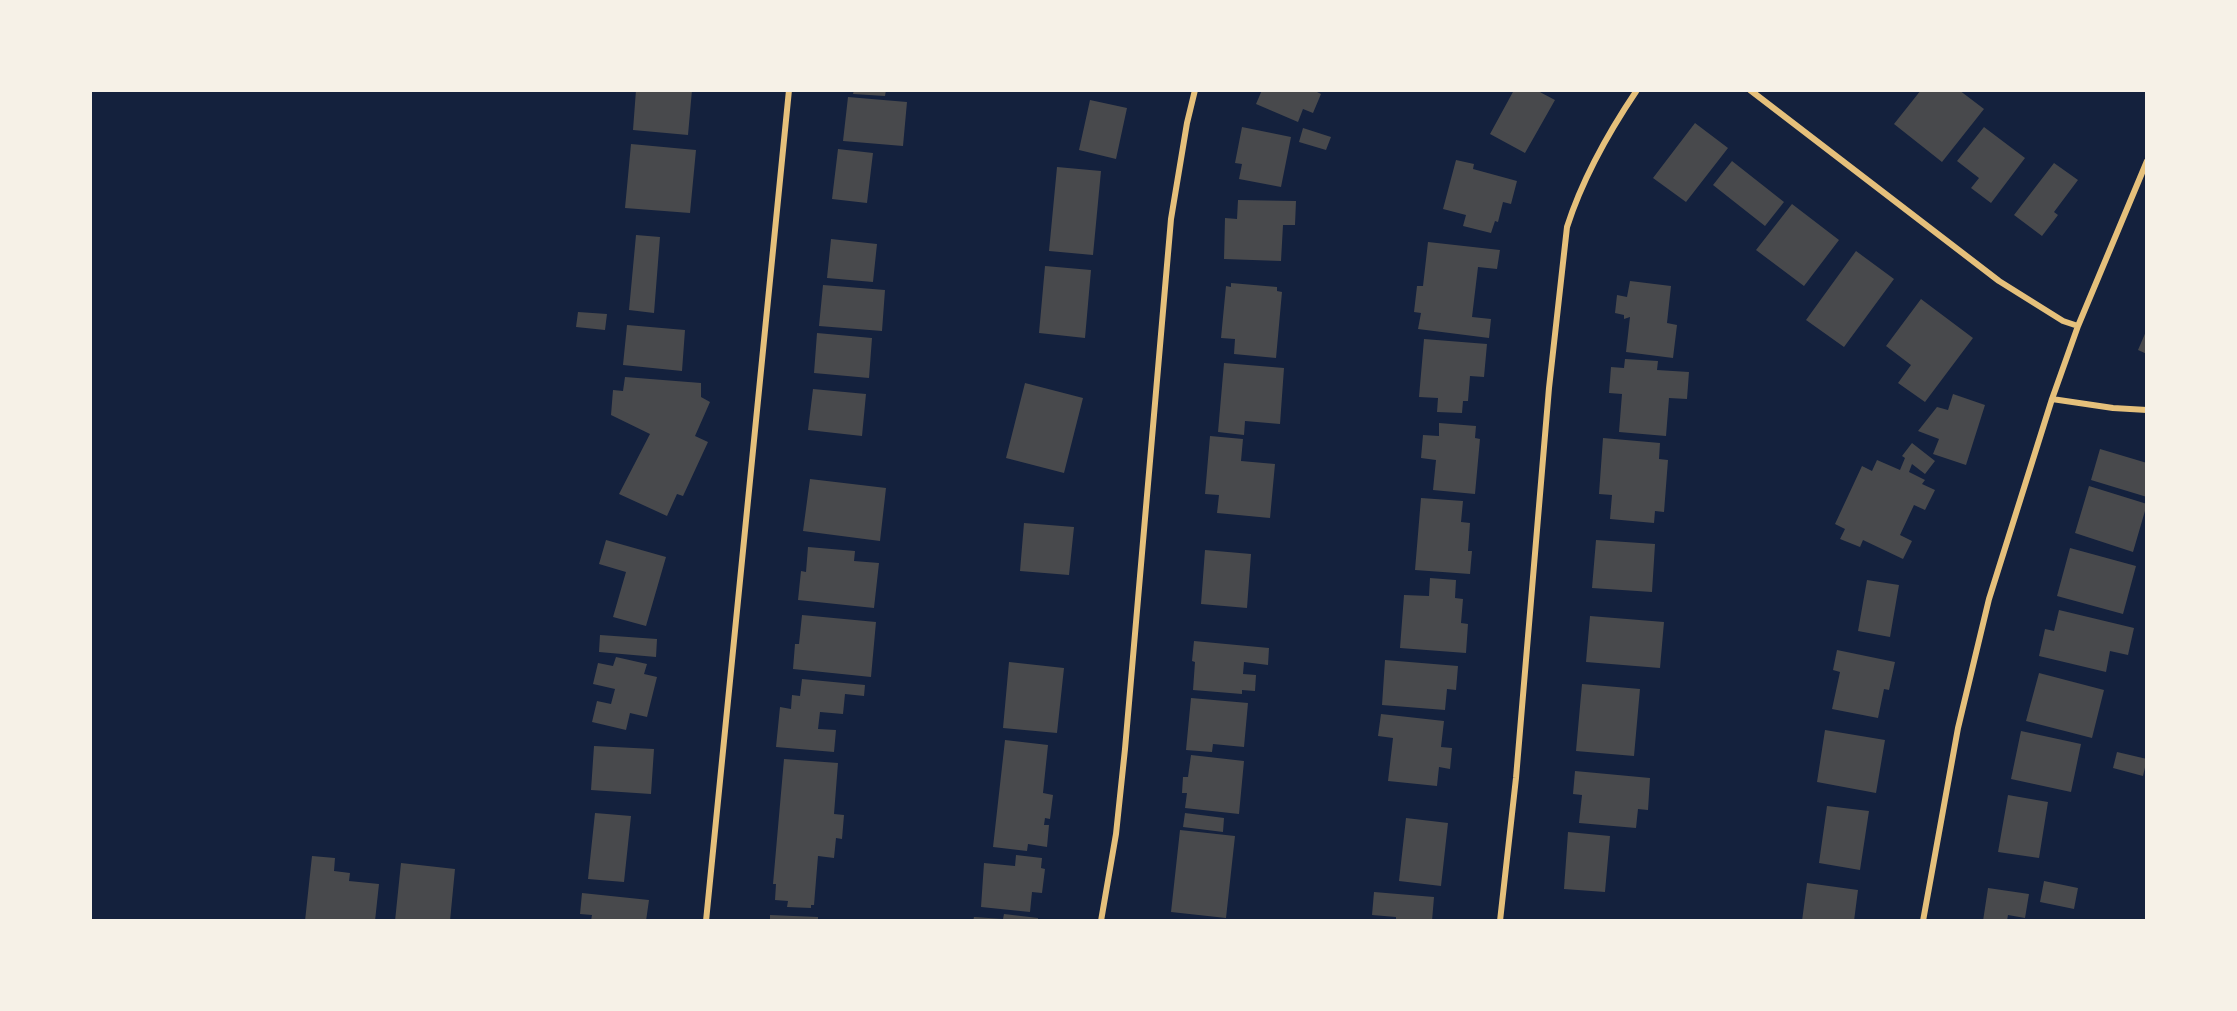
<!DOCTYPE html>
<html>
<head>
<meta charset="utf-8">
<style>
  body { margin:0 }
  #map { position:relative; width:2237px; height:1011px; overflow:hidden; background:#14213d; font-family:Jost,sans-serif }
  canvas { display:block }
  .frame { position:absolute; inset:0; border:92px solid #f6f1e7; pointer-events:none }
</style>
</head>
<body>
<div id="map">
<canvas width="2237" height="1011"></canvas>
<div class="frame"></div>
</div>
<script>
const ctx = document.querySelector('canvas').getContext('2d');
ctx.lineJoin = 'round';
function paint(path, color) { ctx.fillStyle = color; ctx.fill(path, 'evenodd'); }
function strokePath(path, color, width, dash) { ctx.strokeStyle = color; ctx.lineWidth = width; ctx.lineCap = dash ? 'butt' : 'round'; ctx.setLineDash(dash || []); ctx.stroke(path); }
const building = new Path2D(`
  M636,90H692L688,135L633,130Z
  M854,90H886L885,96L853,94Z
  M1262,90H1313L1321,94L1313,113L1303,109L1298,122L1256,104Z
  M1514,90H1536L1555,100L1525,153L1490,134Z
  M1921,90H1959L1984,109L1942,162L1894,124Z
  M848,97L907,102L903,146L843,141Z
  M1090,100L1127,108L1116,159L1079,150Z
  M1695,123L1728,148L1686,202L1653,178Z
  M1242,127L1291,137L1281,187L1239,179L1242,164L1235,163Z
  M1984,127L2025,158L1991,203L1971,188L1979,178L1957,161Z
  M1303,128L1331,137L1326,150L1299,142Z
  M631,144L696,150L690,213L625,208Z
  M838,149L873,153L867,203L832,199Z
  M1456,160L1474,164L1473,169L1517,181L1511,204L1503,202L1498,222L1495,221L1491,233L1463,226L1466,215L1443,209Z
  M1732,161L1784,202L1765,226L1713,185Z
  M2054,163L2078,180L2054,212L2058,215L2042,236L2014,215Z
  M1057,167L1101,171L1093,255L1049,251Z
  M1238,200L1296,201L1295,225H1283L1281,261L1224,259L1225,218L1237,219Z
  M1792,204L1839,240L1804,286L1756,250Z
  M636,235L660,237L654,313L629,310Z
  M831,239L877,244L873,282L827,278Z
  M1428,242L1500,250L1497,269L1478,267L1472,317L1491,319L1489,338L1418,329L1421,313L1414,312L1417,286H1423Z
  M1856,251L1894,279L1844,347L1806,320Z
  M1045,266L1091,270L1085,338L1039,333Z
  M1630,281L1671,286L1667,323L1677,325L1673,358L1626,352L1630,317L1624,319V315L1615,313L1617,295L1627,297Z
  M1231,283L1277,287V291L1282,292L1276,358L1234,354L1235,339L1221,338L1226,286L1231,287Z
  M823,285L885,290L882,331L819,326Z
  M1921,299L1973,338L1925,402L1898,383L1911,365L1886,346Z
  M578,312L607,314L605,330L576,327Z
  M627,325L685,330L682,371L623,365Z
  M2147,329V354L2138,350Z
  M817,333L872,338L869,378L814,373Z
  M1424,339L1487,344L1484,377L1470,376L1468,401H1463L1462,413L1437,412L1438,398L1419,397Z
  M1625,359L1658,361L1657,370L1689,372L1687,399L1669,398L1666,436L1619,432L1622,394L1609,393L1611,367L1624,368Z
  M1224,363L1284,368L1280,424L1245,421L1244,435L1218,432Z
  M625,377L701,383V397L710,402L695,436L708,442L683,496L677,494L667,516L619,494L650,434L611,415L613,390L623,391Z
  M1025,383L1083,398L1064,473L1006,458Z
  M813,389L866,394L862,436L808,430Z
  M1953,394L1985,405L1966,465L1933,454L1939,439L1918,431L1937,407L1948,410Z
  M1439,423L1476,426L1475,438L1480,439L1475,494L1433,490L1436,460L1421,458L1423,435L1439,436Z
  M1210,436L1243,439L1241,461L1275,464L1270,518L1217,513L1219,495L1205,494Z
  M1603,438L1660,443L1659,459L1668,460L1664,512L1655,511L1654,523L1610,519L1612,495L1599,494Z
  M1912,443L1935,461L1925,474L1912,464L1909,472L1925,480L1922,484L1935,490L1925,510L1914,505L1900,535L1912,541L1903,559L1863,540L1860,547L1840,539L1845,529L1835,524L1862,466L1872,471L1877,460L1900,470L1905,458L1902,456Z
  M2100,449L2147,463V497L2091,480Z
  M810,479L886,488L880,541L803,531Z
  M2089,486L2147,504L2133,552L2075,533Z
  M1421,498L1463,501L1461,522L1470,523L1468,551H1472L1470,574L1415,570Z
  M1024,523L1074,527L1069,575L1020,571Z
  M606,540L666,557L646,626L613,617L626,572L599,564Z
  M1596,540L1655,544L1652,592L1592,588Z
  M808,547L855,551L854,561L879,563L874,608L798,600L801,571L806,572Z
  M2070,548L2136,566L2123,614L2057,596Z
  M1205,550L1251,554L1247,608L1201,604Z
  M1430,578L1456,580L1455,598L1463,599L1461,623L1468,624L1466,653L1400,648L1404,595L1429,596Z
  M1867,580L1899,585L1890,637L1858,631Z
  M2059,610L2134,628L2128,655L2110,651L2106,672L2039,656L2045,629L2054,631Z
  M802,615L876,622L871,677L793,669L795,644H799Z
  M1590,616L1664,622L1660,668L1586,662Z
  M600,635L657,639L656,657L599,652Z
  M1194,641L1269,648L1268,665L1244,662L1243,674L1256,675L1255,691L1242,690V694L1193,690L1195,662L1192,661Z
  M1837,650L1895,662L1889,690L1884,689L1878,718L1832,709L1840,672L1833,670Z
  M616,657L647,664L644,674L657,677L647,717L630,713L626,730L592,722L597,701L611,704L615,689L593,684L598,663L613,666Z
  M1385,660L1458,666L1456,690L1447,689L1445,710L1382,705Z
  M1009,662L1064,668L1057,733L1003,728Z
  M2039,673L2104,690L2092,738L2026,721Z
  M802,679L865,685L864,696L845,694L843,714L820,712L818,729L836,730L834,752L776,747L780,707L791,709L792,695L800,696Z
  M1582,684L1640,689L1634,756L1576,751Z
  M1191,698L1248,703L1244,747L1213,744L1212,752L1186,750Z
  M1381,714L1444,721L1441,747L1452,748L1450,769L1439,767L1437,786L1388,781L1393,738L1378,736Z
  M1825,730L1885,740L1876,793L1817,782Z
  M2021,731L2081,744L2071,792L2011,779Z
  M1005,740L1048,745L1043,793L1053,795L1050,819L1045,818L1044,825H1049L1047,847L1028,844L1027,851L993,847Z
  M594,746L654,749L651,794L591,790Z
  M2117,752L2147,759L2143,776L2113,768Z
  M1191,755L1244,761L1239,814L1185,808L1187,793H1182L1183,777H1188Z
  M784,759L838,763L834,814L844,815L842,839L836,838L834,858L818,856L814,905H811V908L787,907L788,901L775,900L776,884H773Z
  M1575,771L1650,778L1648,810L1638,809L1636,828L1579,823L1582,795L1573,794Z
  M2008,795L2048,802L2039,858L1998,852Z
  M1827,806L1869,811L1860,870L1819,863Z
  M595,813L631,816L624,882L588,879Z
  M1185,813L1224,818L1223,832L1183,827Z
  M1406,818L1448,823L1441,886L1399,881Z
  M1180,830L1235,836L1226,918L1171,912Z
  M1568,832L1610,836L1605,892L1564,889Z
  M1016,855L1042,858L1041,868L1045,869L1042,893L1032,892L1030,912L981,907L984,863L1015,866Z
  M312,856L335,858L334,871L350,873L349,881L379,884L375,921H305Z
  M401,863L455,869L450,921H395Z
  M2044,881L2078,888L2074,909L2040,902Z
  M1807,883L1858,890L1854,921H1802Z
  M1988,888L2029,894L2025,918L2008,915L2007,921H1983Z
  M1374,892L1434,897L1432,921H1396V917L1372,915Z
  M582,893L649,900L646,921L628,919L627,921H591L592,915L580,914Z
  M1004,914L1038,918V921H973L974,917L1003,919Z
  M770,915L818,917V921H770Z`);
const minor = new Path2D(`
  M1750,90L1999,281L2063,321L2078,326
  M2052,399L2113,408L2147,410
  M706,921L789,90
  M1101,921L1116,834L1125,749L1171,219L1187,123L1195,90
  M1500,921L1516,778L1549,388L1567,227C1583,177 1608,133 1637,90
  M1923,921L1958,728L1989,599L2052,399L2078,326L2147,161`);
paint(building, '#48494c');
strokePath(minor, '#e5c07b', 6);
</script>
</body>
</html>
